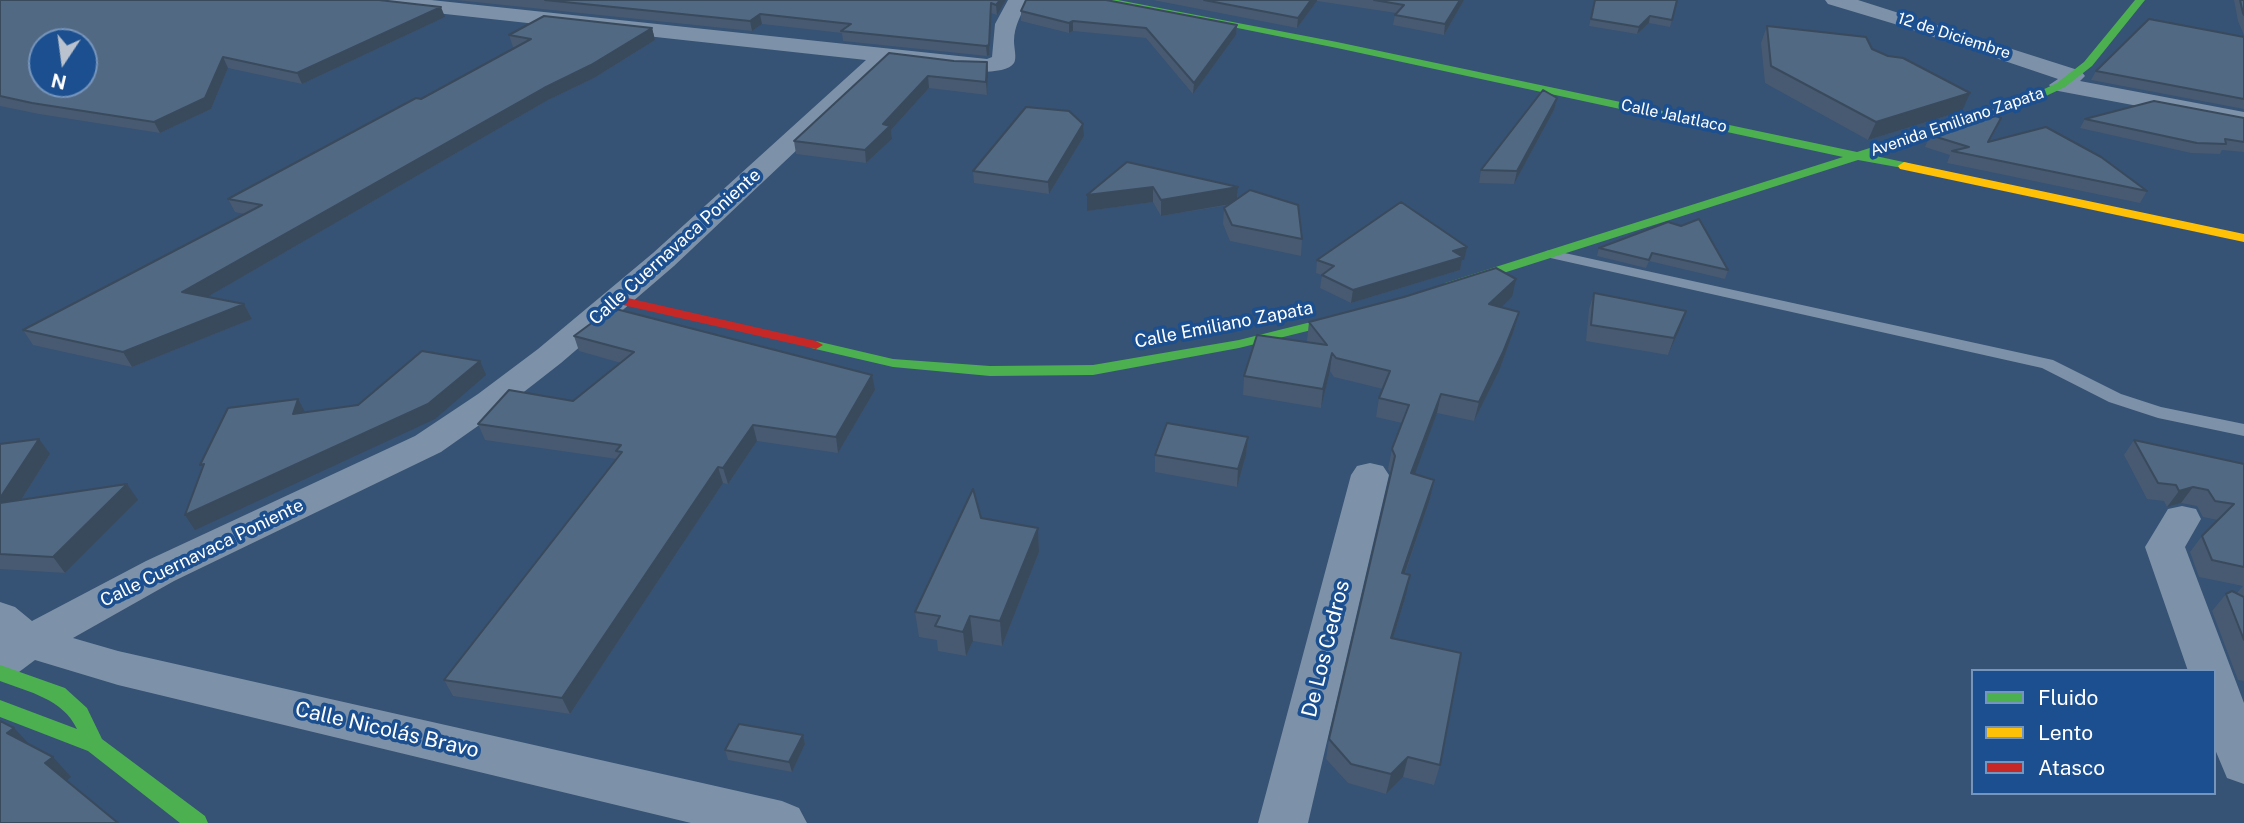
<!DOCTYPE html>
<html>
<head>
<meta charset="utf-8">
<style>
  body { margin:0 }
  #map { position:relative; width:2244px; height:823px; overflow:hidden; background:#365274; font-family:"Public Sans",sans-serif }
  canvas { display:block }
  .legend { position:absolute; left:1971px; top:669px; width:245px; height:126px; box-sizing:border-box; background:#1b4f8f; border:2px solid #7695bc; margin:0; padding:9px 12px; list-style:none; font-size:21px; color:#fff }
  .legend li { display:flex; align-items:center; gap:14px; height:35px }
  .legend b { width:35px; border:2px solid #7695bc }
  .north { position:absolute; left:28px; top:28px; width:70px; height:70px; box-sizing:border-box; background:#1b4f8f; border:2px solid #7695bc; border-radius:50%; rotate:193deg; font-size:19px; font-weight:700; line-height:28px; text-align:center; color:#fff }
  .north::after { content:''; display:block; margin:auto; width:24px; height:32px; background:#b9c2ce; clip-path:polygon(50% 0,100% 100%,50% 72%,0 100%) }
</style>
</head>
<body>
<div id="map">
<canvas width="2244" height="823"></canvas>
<ul class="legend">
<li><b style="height:9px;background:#4caf50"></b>Fluido</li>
<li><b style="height:9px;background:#ffc107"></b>Lento</li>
<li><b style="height:9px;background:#c62828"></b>Atasco</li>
</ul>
<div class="north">N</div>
</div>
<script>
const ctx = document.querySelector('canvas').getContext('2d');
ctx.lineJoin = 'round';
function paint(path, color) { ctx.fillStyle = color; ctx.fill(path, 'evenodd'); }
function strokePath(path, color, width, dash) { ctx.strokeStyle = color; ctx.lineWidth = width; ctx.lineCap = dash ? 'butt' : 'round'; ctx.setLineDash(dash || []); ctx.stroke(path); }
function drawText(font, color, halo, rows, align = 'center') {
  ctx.font = font + ' "Public Sans",sans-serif'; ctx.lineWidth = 7; ctx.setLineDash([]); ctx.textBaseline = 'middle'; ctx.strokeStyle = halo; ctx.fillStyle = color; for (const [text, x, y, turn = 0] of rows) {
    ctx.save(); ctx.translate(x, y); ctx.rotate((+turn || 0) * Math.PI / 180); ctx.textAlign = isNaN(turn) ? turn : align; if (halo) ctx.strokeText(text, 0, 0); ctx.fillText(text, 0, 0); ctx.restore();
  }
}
const lane = new Path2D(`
  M1551,250L2053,360L2121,394L2161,407L2244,424V436L2158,418L2109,402L2042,368L1546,257L1544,254L1546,251Z`);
const street = new Path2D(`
  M362,0H431L987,59L992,57L995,24L1008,0H1028C1022,13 1014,26 1014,41C1014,48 1017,58 1014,63C1002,82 911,65 890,62L674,266L561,363L502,409L441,452L174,581L73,638L118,651L782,801L799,808L807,823H691L118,685L35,660L15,675L0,680V602L15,607L32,621L146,561L415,436L478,394L538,349L653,253L866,60L372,6L365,4Z
  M1825,0H1858L2081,71L2085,76L2080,81L2244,112V126L2053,90L2049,85L2058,79L1898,25L1828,4Z
  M1370,463L1383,466L1389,475L1308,823H1258L1351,475L1357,466Z
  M2182,506L2196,509L2201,519L2185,547L2244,703V784L2227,778L2214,747V671H2188L2145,547L2168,509Z`);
const fast = new Path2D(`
  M1098,0H1118L1337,42L1857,152L2019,101L2057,83L2084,62L2135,0H2145L2092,66L2065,87L2027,105L1871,155L1908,163V169L1858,160L1450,290L1445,289L1443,286L1445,283L1843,157L1337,48Z
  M1359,310L1364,311L1366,314L1364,317L1239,348L1093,375L990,376L893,367L811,348L809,345L816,341L893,359L990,366L1093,365L1239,340Z
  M0,665L65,688L87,708L102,739L205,816L208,823H180L88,751L0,717V700L77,729C63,699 29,692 0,681Z`);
const slow = new Path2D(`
  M1904,162L2244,234V242L1900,169L1898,166Z`);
const jam = new Path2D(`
  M619,296L816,341L823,345L816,349L614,303L612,300L614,297Z`);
const wall = new Path2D(`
  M0,0L445,17L302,84L228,68L211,109L160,133L39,114L0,106Z
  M456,0H1006L997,15L991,13L989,55L987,56L843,41L842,33L762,24L752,31Z
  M1153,0H1464L1444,35L1393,25L1395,15L1396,13L1317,1L1297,28Z
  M1595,0H1677L1670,27L1649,23L1637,34L1589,26Z
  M2234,0H2244V35L2238,21Z
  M1021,11L1237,25L1236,35L1193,94L1146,38L1073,31L1069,33L1021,21Z
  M1767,26L1872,49L1962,111L1868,140L1765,83L1761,43Z
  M652,28L655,40L594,78L548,100L207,297L244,304L252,319L132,367L33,345L23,330L245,214L235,212L228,199L421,99L515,48L513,47L509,35Z
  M2244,37V109L2091,80L2096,71Z
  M954,61L987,62L988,74L987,95L929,88L891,130L892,139L866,163L796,154L794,141Z
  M1557,98L1554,110L1514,184L1479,183L1481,170Z
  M2244,118V152L2222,150L2220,154L2191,153L2080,128L2085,119Z
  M1083,124L1084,136L1049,194L974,183L973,171Z
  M1996,130L1989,142L2147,191L2140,203L1947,163L1950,155L1925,147L1930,135Z
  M1127,162L1238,187V198L1302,239L1301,256L1230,241L1223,224L1224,208L1229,205L1161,216L1153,202L1087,211Z
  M1681,226L1728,270L1725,279L1649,261L1646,268L1597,256L1599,248Z
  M1317,260H1464H1462L1460,270L1351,303L1320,288L1322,275L1316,273Z
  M1594,293L1686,311L1680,328L1668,355L1586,341L1589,309Z
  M1512,297L1501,307L1519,312L1514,330L1499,371L1474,421L1437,413L1414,474L1434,480L1430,499L1405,574L1406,595L1393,638L1440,765L1434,785L1403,777L1386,794L1348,783L1326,759L1329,739L1391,474L1388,469L1392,449L1402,423L1376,417L1379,398L1383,389L1334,377L1330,371L1321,408L1243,395L1244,376L1308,342L1307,341L1309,322Z
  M574,336L875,390L838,453L757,441L728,484L723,483L570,714L453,696L444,680L617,459L485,440L478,424L573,401L621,363L579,351Z
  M1248,437L1246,455L1237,487L1155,472V455Z
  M2134,440L2244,464V681L2238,680L2212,611L2226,594L2237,593L2243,586L2199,577L2190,552L2202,536L2218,520L2203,517L2197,506L2181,503L2167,507L2164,501L2147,499L2124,455Z
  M0,444L50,454L21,500H138L65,573L0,569Z
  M981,518L1038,528L1039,552L1002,646L973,641L966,656L938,651L937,640L919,637L915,612Z
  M803,735L805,744L792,772L728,760L725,750Z`);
const shadedWall = new Path2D(`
  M1000,0H1006L997,15L996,5Z
  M1311,0H1317V1L1297,28L1298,18Z
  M1460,0H1464L1444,35L1445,24Z
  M991,3V13L989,55L987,56L986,46Z
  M441,7L445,17L302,84L297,73Z
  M760,14L762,24L752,31L750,21Z
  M1650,16L1649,23L1637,34L1639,27Z
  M1073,21V31L1069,33V23Z
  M1237,25L1236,35L1193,94L1194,83Z
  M652,28L655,40L594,78L548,100L190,307L182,292Z
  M223,57L228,68L211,109L160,133L154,122Z
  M987,62L988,74L987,95L986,82Z
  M928,76L929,88L891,130L892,139L866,163L865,150L883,124Z
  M1970,93L1962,111L1868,140L1876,122Z
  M1557,98L1554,110L1514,184L1517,171Z
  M1083,124L1084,136L1049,194L1048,182Z
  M1153,187V202L1087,211V195Z
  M1238,187L1237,203L1161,216V200Z
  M1467,247L1464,260H1462L1460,270L1351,303L1353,290L1453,251Z
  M1516,279L1512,297L1485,323L1489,304Z
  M244,304L252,319L132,367L123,352Z
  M1686,311L1680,328L1668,355L1674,338Z
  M1519,312L1514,330L1499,371L1474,421L1479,402Z
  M1332,353L1330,371L1321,408L1323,389Z
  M480,361L486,375L435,419L195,530L185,515Z
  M872,375L875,390L838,453L836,437Z
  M1441,394L1437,413L1408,493L1411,473Z
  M298,399L306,414H293Z
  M753,425L757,441L728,484L723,468Z
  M1248,437L1246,455L1237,487L1238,469Z
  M39,439L50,454L9,519L0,508V498Z
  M718,467L723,483L570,714L562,698Z
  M1434,480L1430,499L1398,593L1402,573Z
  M127,484L138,500L65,573L53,557Z
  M2193,487L2181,503L2167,507L2179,491Z
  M1038,528L1039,552L1002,646L1000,621Z
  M1410,575L1406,595L1387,658L1391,638Z
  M970,616L973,641L966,656L963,632Z
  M14,728L33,748L7,733Z
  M803,735L805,744L792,772L789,762Z
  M53,757L71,777L63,783L45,763Z
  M1408,757L1403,777L1386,794L1391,774Z`);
const building = new Path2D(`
  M0,0H379L441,7L297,73L223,57L205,98L154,122L32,103L0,96ZM42,42H84V84H42Z
  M545,0H1000L996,5L991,3L989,45L986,46L841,31L851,24L760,14L750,21Z
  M1026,0H1106L1237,25L1194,83L1146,28L1073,21L1069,23L1021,11Z
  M1204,0H1311L1298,18Z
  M1374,0H1460L1445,24L1395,15L1404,5Z
  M1595,0H1677L1672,20L1650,16L1639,27L1591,19Z
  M2240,0H2244V15L2243,13Z
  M544,16L652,28L591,65L544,88L182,292L244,304L123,352L23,330L262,205L228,199L416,98L421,99L531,39L509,35Z
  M2149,19L2244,37V99L2096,71Z
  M1767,26L1866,37L1872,49L1888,56L1903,58L1970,93L1876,122L1771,66Z
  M889,53L954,61L987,62L986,82L928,76L883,124L890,126L865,150L794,141Z
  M1543,90L1557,98L1517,171L1481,170Z
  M2154,101L2244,118V142L2225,139L2226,144L2197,143L2085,119Z
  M1026,107L1069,111L1083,124L1048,182L973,171Z
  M1996,116L2001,118L1988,142L2046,127L2101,157L2147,191L1952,151L1969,147L1930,135Z
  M1127,162L1238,187L1161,200L1153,187L1087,195Z
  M1250,190L1298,205L1302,239L1232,225L1224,208Z
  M1401,202L1467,247L1453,251L1463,257L1353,290L1322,275L1334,266L1317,260Z
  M1699,219L1728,270L1652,253L1649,260L1599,248L1668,222L1681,226Z
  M1496,268L1516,279L1489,304L1519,312L1503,352L1479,402L1441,394L1411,473L1434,480L1402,573L1410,575L1391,638L1461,653L1440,765L1408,757L1391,774L1351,764L1329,739L1395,456L1392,449L1409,405L1379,398L1390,371L1336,358L1332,353L1323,389L1244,376L1257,335L1327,345L1309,322L1404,297Z
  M1594,293L1686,311L1674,338L1591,325Z
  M612,308L872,375L836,437L753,425L723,468L718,467L562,698L444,680L622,452L616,451L621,445L478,424L509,390L573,401L634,352L574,336Z
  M422,351L480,361L428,404L185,515L204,464L200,465L228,408L298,399L293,414L358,405Z
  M1167,423L1248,437L1238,469L1155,455Z
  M39,439L0,498V444Z
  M2134,440L2244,464V567L2212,560L2202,536L2234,504L2215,501L2208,490L2193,487L2179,491L2176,485L2158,483Z
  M127,484L53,557L0,554V503Z
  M973,489L981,518L1038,528L1000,621L970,616L963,632L935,626L940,616L915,612Z
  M2232,591L2244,597V640L2226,594Z
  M0,721L14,728L7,733L53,757L45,763L118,823H0Z
  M739,724L803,735L789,762L725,750Z`);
const farStreetnames = [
  ["12 de Diciembre",1954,36,18],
  ["Calle Jalatlaco",1674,116,12],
  ["Avenida Emiliano Zapata",1957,122,-19]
];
const streetNames = [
  ["Calle Cuernavaca Poniente",675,247,-42],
  ["Calle Emiliano Zapata",1224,325,-11],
  ["Calle Cuernavaca Poniente",202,553,-26]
];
const nearStreetnames = [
  ["De Los Cedros",1326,649,-76],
  ["Calle Nicolás Bravo",387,730,13]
];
paint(lane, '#7d92a8');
paint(street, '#7d92a8');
paint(fast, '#4caf50');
paint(slow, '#ffc107');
paint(jam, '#c62828');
paint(wall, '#475a72');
paint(shadedWall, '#394a5c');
paint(building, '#526984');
strokePath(building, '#394a5c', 2);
drawText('16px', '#fff', '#1b4f8f', farStreetnames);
drawText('18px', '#fff', '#1b4f8f', streetNames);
drawText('21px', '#fff', '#1b4f8f', nearStreetnames);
</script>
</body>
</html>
